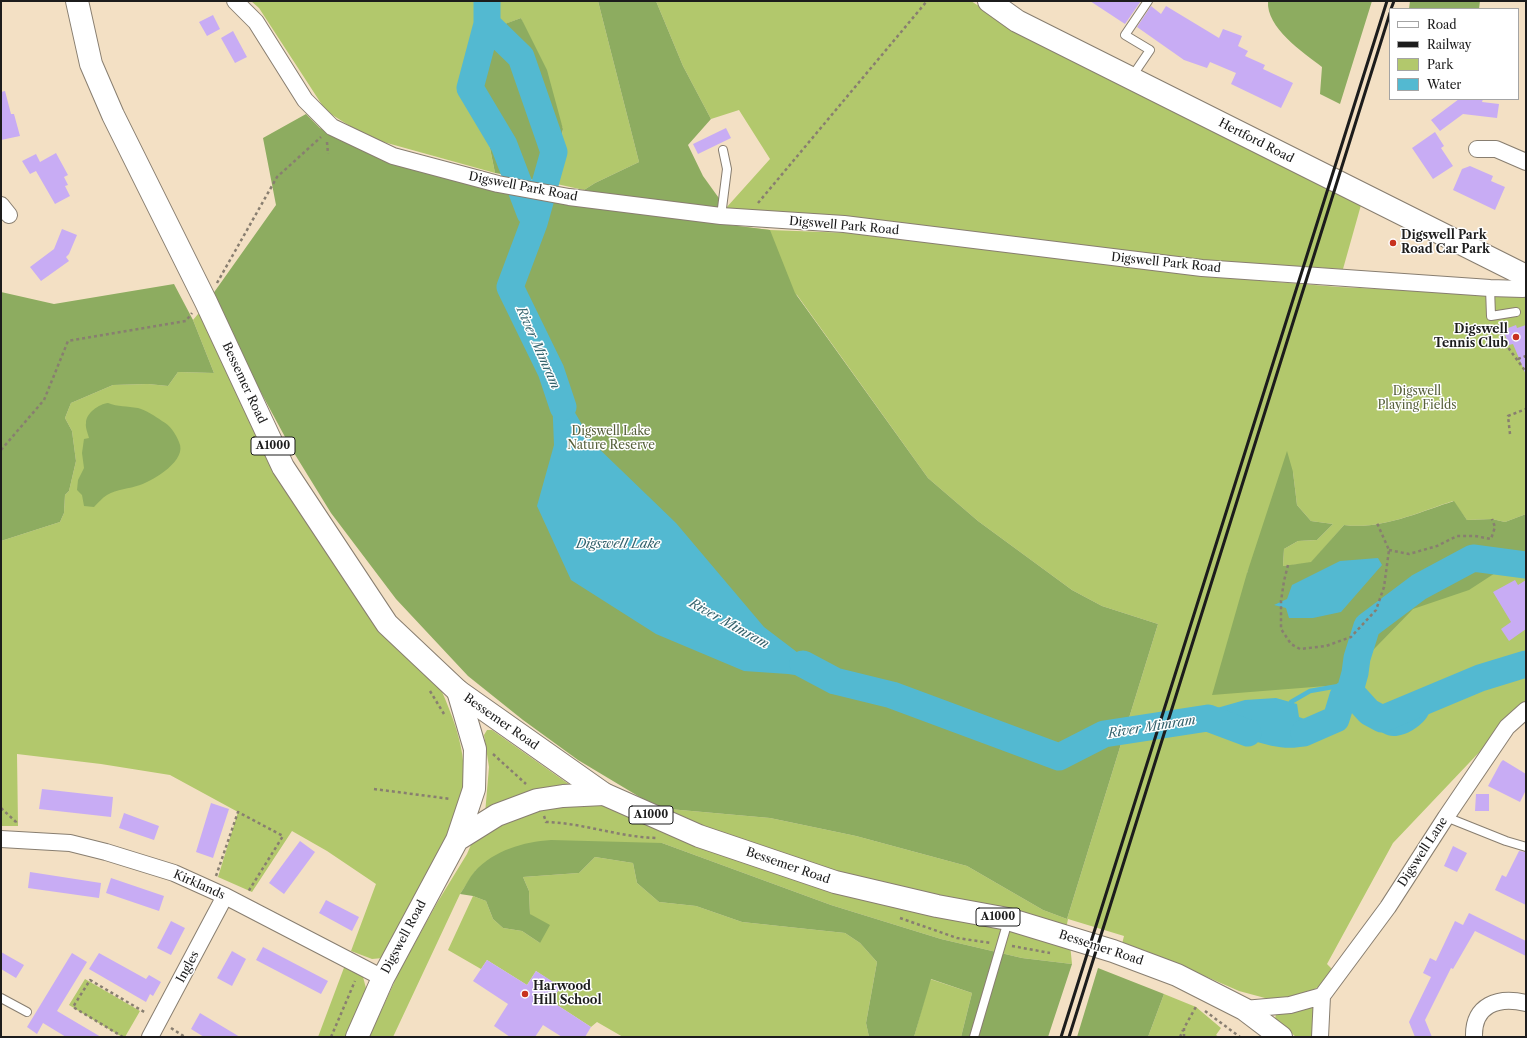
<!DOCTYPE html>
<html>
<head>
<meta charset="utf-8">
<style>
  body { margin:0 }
  #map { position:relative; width:1527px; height:1038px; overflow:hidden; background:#f3e0c4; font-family:"Libre Caslon Text",serif }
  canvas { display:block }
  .frame { position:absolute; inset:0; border:2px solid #1c1c1c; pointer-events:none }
  .legend { position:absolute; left:1389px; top:8px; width:130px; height:92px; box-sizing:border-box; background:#fff; border:1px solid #a4a4a4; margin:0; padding:5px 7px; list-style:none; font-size:12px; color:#1c1c1c }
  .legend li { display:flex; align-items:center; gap:8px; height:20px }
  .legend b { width:20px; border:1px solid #a4a4a4 }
</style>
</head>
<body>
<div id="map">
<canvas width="1527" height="1038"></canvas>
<div class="frame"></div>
<ul class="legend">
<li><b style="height:5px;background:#fff"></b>Road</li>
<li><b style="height:5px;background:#1c1c1c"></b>Railway</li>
<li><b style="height:11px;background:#b2c86c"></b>Park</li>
<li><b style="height:11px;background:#53b9d1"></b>Water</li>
</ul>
</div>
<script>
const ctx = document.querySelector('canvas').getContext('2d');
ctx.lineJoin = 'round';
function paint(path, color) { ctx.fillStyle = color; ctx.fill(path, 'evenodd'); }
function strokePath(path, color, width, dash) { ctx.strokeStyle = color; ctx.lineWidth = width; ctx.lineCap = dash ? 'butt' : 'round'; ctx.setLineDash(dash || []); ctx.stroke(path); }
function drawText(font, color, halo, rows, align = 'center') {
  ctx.font = font + ' "Libre Caslon Text",serif'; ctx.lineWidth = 3; ctx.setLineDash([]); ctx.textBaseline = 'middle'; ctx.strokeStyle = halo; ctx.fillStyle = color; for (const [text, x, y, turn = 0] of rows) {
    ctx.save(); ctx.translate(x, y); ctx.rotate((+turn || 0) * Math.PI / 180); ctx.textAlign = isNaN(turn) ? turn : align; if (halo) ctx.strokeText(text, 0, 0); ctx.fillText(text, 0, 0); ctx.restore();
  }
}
const green = new Path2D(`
  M251,1H598L639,162L595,183L584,190L552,183L563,129L521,18L492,29L477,84L495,173L369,138L326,111L259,8Z
  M656,1H971L1016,30L1361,205L1343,269L1204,261L1006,236L726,208L770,159L739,110L711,119L683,66Z
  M623,212L770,230L850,233L1264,281L1339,287L1526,296V514L1505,522L1492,519L1467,520L1453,501C1419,512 1381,530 1344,525L1311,563L1283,566L1284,549L1298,541L1317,540L1333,524L1311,521L1297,505L1293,472L1247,573L1370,627L1474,560L1526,568V703L1393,843L1327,964L1333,970L1320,986L1303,995L1278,999L1265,998L1239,991L1184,967L1122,944L1124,936L1068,919L1066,929L937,897L811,869L658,808L770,818L856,836L967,866L1043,910L1067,919L1158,624L1102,606L1072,590L978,521L928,478L797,295Z
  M203,308L287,477L439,685C459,730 470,762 461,812L383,958L372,959L351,951L376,884L327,851L292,831L252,892L218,877L238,812L170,775L101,764L17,754L18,826H1V541L60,522L64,513L65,495L69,491L76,461L72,431L65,418L71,403L113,385L148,384L168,386L178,372L214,373L193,320Z
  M487,730H492L570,785L485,814L489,767L484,735Z
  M591,797L663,829L811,886L877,903L985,923L1070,944L1072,964L1022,958L941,939L831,905L662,843L476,870L460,894L393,1037H369L400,970L437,903L467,854L473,840L504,817Z
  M595,857L633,863L637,883L659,902L696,906L742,922L845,933L860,943L877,962L866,1023L869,1037H623L597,1022L591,1027L551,1001L560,987L536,971L527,985L487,960L481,969L448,950L473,896L486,901L493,919L503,928L522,931L540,943L530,914L529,891L523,877L579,873Z
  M345,965L363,977L367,992L350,1037H318Z
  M85,979L140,1011L125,1037H122L69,1005Z
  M930,979L972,993L961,1037H914Z
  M1164,994L1196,1007L1221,1028L1216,1035L1219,1037H1148Z
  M1310,1006L1315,1010L1314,1037H1296L1275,1019L1276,1014L1292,1013Z`);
const forest = new Path2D(`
  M598,1H656L683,66L711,119L688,145L703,176L726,208L669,205L584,190L595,183L639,162Z
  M1268,1H1372L1340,104L1320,94L1322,67C1303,52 1266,28 1268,1Z
  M1410,1H1480L1479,9H1409Z
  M521,18L547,70L563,129L552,183L495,173L477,84L491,29Z
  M306,114L320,128L352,145L623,212L770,230L795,293L928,478L978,521L1072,590L1102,606L1158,624L1067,919L1043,910L967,866L856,836L770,818L658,808L578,760L523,720L468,676L396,599L331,513L291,448L210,298L276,205L263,138Z
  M174,284L193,320L214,373L178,372L168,386L148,384L113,385L71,403L65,418L72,431L76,461L69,491L65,495L64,513L60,522L1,541V292L54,304Z
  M108,403C118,407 127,406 138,408C146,410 155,416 162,421C170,425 176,434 179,442C188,460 154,480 140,485C129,489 117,489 107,495C102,498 98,503 94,507L84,506L82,495L77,490L78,480L84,468L82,453L84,439L89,438C88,434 85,427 86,423C86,413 99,404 108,403Z
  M1287,451L1293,472L1297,505L1311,521L1333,524L1317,540L1298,541L1284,549L1283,566L1311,562L1344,525C1381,530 1419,512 1454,501L1467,520L1492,519L1505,522L1526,514V553L1469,590L1413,609L1339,685L1212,695L1247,573Z
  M551,840L662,843L831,905L941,939L1022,958L1072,964L1048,1037H961L972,993L931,979L914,1037H869L866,1023L877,962L860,943L845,933L742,922L696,906L659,902L637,883L633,863L595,857L579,873L523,877L529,891L530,914L550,925L540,943L522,931L503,928L493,919L486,901L473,896L460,894C465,887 469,878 475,871C495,850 523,842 551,840Z
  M1098,968L1164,994L1148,1037H1077Z`);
const water = new Path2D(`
  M551,371L592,442L676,523L764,627L835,681L788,674L744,671L656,634L571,580L537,506L554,445Z
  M1378,558L1382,565L1341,612L1313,618H1289L1286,608L1274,605L1287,599L1292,585L1340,561Z
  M1432,691L1434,696C1432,702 1431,711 1427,717C1419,729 1397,742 1383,733C1378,730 1372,723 1367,719L1369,712L1377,714Z
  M1276,698L1297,704L1299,717C1313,723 1323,721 1337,718C1334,728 1329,733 1320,739C1290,760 1248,738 1217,728L1214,720L1217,708L1245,700Z`);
const stream = new Path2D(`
  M1291,702L1310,691L1344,685L1350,691`);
const river = new Path2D(`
  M487,1V24L521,57L554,152L534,223L510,287L551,371L563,407
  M487,24L470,88L504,145L530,213
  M803,664L835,681L892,695L1059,757L1104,734L1208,718L1248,733
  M1350,691L1369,712L1382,719L1480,678L1526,664
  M1304,733L1336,719L1343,696L1350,691L1355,673L1357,658L1367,626L1419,587L1473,558L1526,565`);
const building = new Path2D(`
  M1090,1H1141L1125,24Z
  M1151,6L1161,14L1166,6L1219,38L1223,29L1242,36L1238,46L1248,51L1245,56L1265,65L1263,69L1293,83L1281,108L1231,84L1236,73L1210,62L1207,68L1184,60L1137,27Z
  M213,15L220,29L207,36L199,22Z
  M233,31L247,57L235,63L221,38Z
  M5,91L11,114H14L20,136L1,140V92Z
  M1459,99H1483L1482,102L1499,104L1497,118L1463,114L1440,131L1431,120Z
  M726,128L731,138L698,154L693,144Z
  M1435,132L1444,146L1441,148L1453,166L1433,179L1412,148Z
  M56,153L68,175L64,177L68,185L65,186L70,196L55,204L36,171L30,174L22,161L36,154L40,162Z
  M1470,166L1493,176L1491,181L1505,187L1495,210L1453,190L1462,169Z
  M62,229L77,235L69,254L66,257L69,261L41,281L30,267L54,249Z
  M1516,325L1517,328L1526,325V375L1513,344L1509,345L1503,330Z
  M1515,580L1518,585L1526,580V629L1509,641L1501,629L1511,622L1493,592Z
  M1503,760L1526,774V790L1520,802L1488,786L1501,762Z
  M42,789L113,797L111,817L39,809Z
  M1476,794H1489V811H1475Z
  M211,803L229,809L213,858L196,852Z
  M124,813L159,826L154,840L119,828Z
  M300,841L315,852L284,894L269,883Z
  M1453,846L1467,853L1457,872L1444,866Z
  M1519,851L1526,852V905L1495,890L1502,875L1506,877Z
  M30,872L101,883L99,898L28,888Z
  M111,878L164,896L159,911L106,893Z
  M326,900L359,917L352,931L319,913Z
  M1469,913L1526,941V956L1475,931L1453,969L1451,968L1425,1020L1432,1037H1415L1409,1022L1431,977L1423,973L1430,958L1436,961L1455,921L1463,925Z
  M171,921L185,928L171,955L157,948Z
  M263,947L328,981L321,994L256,960Z
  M232,951L246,959L232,986L217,978Z
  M1,952L24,965L16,978L1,969Z
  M72,953L87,962L57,1011L101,1037H66L43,1023L37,1034L27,1027Z
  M99,953L146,979L149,975L161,982L153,996L150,994L146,1002L89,969Z
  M487,960L527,985L536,971L561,987L551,1001L591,1027L585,1037H562L543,1025L535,1037H510L494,1026L508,1004L473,981Z
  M200,1013L240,1037H204L191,1029Z`);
const path = new Path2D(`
  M327,142L328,154
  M758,203L927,1
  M217,283L277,177L321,137
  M1507,326L1499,329L1504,342L1526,372
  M1518,359L1526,356
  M1510,434L1508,416L1526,409
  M1,450L44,400L68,341L186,321L192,313
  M1389,550L1409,554L1437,546L1457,536H1475L1491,539L1495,527L1492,519
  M1288,565L1284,581L1281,601V629L1291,644L1300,649L1326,646L1351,637L1376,610L1384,587L1389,550L1377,523
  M430,691L444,714
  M493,754L526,784
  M374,789L451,799
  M1,808L16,822V825
  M544,816L546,822C583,823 619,837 656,838
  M216,876L238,812L283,836L248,892
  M900,918L957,938L991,943
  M1012,946L1050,953
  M1205,1011L1240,1037
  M171,1028L185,1037
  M123,1037L73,1007L90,980L146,1013
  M331,1037L355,981
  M1180,1037L1183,1030
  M1184,1037V1028L1197,1005`);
const lane = new Path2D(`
  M1131,78L1150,50L1125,35L1148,1
  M721,216L727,169L723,150
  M1490,288L1491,316L1516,312
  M1446,817L1506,841L1526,847
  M1,998L27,1012
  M974,1037L1008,921`);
const street = new Path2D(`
  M235,1L256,22L305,100L332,127L393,156L498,184L569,197L721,216L844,224L1202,268L1490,288L1523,289L1526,287
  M1477,149H1496L1526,162
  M1,205L9,215
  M1,839L70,843L106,852L174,873L225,896L383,978
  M1244,1009L1290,1005L1322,996
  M150,1037L225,896
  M1320,1037L1322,996L1388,907L1446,817L1507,727L1526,710
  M1474,1037C1473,1005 1498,996 1526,1003`);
const secondary = new Path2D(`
  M989,1L1017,21L1526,276
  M457,840L474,789L475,749L458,691
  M357,1037L383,978L457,840L497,815L537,800L563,796L604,794`);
const primary = new Path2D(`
  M77,1L91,64L113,115L206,302L283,467L387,624L458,691L604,794L699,836L835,882L937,906L1008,919L1113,951L1177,975L1244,1009L1281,1037`);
const rail = new Path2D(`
  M1391,9L1394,1
  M1061,1037L1387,1
  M1069,1037L1390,13`);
const markers = [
  [1393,243,4,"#c8321e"],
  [1516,337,4,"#c8321e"],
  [525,994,4,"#c8321e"]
];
const shields = [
  [273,446,44],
  [651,815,44],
  [998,917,44]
];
const shieldNames = [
  ["A1000",273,446],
  ["A1000",651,815],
  ["A1000",998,917]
];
const streetNames = [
  ["Hertford Road",1256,141,27],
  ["Digswell Park Road",523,187,11],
  ["Digswell Park Road",844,226,5],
  ["Digswell Park Road",1166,263,6],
  ["Bessemer Road",244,383,65],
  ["Bessemer Road",501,722,35],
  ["Digswell Lane",1423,852,-57],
  ["Bessemer Road",788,866,19],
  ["Kirklands",199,885,24],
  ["Digswell Road",404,937,-62],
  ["Bessemer Road",1101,948,18],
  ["Ingles",188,967,-62]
];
const poiNames = [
  ["Digswell Park",1401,236],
  ["Road Car Park",1401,250],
  ["Digswell",1508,330,"right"],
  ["Tennis Club",1508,344,"right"],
  ["Harwood",533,987],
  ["Hill School",533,1001]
];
const parkNames = [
  ["Digswell",1417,392],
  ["Playing Fields",1417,406],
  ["Digswell Lake",611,432],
  ["Nature Reserve",611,446]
];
const waterNames = [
  ["River Mimram",538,348,66],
  ["Digswell Lake",618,544],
  ["River Mimram",729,624,29],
  ["River Mimram",1152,727,-9]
];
paint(green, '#b2c86c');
paint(forest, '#8dac60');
paint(water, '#53b9d1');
strokePath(stream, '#53b9d1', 4.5);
strokePath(river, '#53b9d1', 27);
paint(building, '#c8acf4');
strokePath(lane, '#887e70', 10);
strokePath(street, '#887e70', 18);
strokePath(secondary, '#887e70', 24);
strokePath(primary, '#887e70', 24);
strokePath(path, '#887e70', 2.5, [3, 3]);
strokePath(lane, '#fff', 8);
strokePath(street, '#fff', 16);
strokePath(secondary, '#fff', 22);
strokePath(primary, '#fff', 22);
strokePath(rail, '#1c1c1c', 3);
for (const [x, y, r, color] of markers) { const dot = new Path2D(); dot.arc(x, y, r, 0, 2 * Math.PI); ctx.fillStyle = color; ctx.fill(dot); strokePath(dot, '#fff', 1.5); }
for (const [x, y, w] of shields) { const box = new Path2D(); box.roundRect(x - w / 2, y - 9, w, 18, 3); ctx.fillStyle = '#fff'; ctx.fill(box); strokePath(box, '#1c1c1c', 1); }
drawText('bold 11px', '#1c1c1c', null, shieldNames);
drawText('12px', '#1c1c1c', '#fff', streetNames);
drawText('bold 12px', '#1c1c1c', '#fff', poiNames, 'left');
drawText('12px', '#58613c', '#fff', parkNames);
drawText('italic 13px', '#35636d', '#fff', waterNames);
</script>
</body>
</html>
